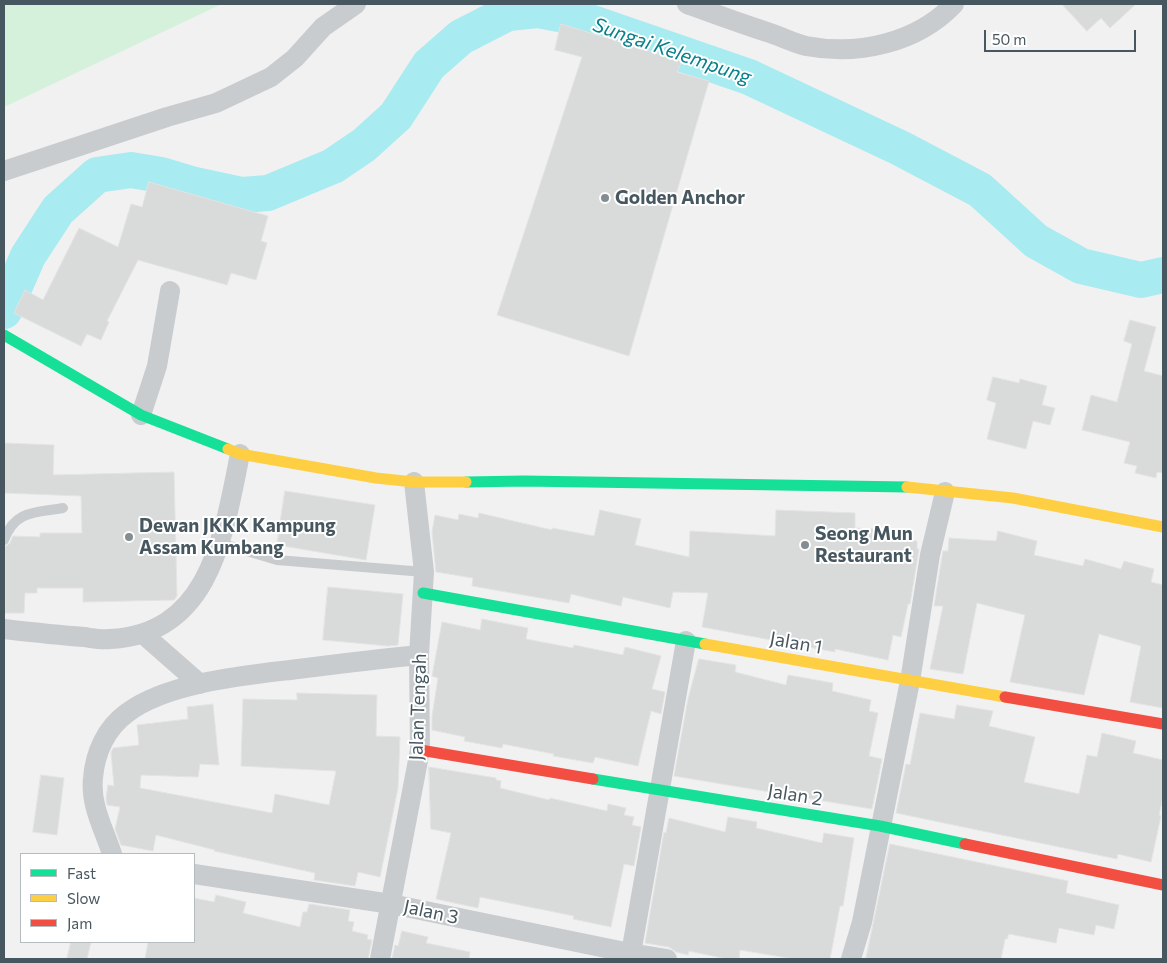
<!DOCTYPE html>
<html>
<head>
<meta charset="utf-8">
<style>
  body { margin:0 }
  #map { position:relative; width:1167px; height:963px; overflow:hidden; background:#f2f1f1; font-family:Commissioner,sans-serif }
  canvas { display:block }
  .frame { position:absolute; inset:0; border:5px solid #47575f; pointer-events:none }
  .legend { position:absolute; left:20px; top:853px; width:175px; height:90px; box-sizing:border-box; background:#fff; border:1px solid #b5bcbf; margin:0; padding:6px 9px; list-style:none; font-size:15px; color:#47575f }
  .legend li { display:flex; align-items:center; gap:10px; height:25px }
  .legend b { width:25px; border:1px solid #b5bcbf }
  .scale { position:absolute; left:984px; top:30px; width:152px; height:22px; box-sizing:border-box; border:2px solid #47575f; border-top:0; padding-left:6px; font-size:15px; line-height:18px; white-space:nowrap; color:#47575f; -webkit-text-stroke:4px #fff; paint-order:stroke }
</style>
</head>
<body>
<div id="map">
<canvas width="1167" height="963"></canvas>
<div class="frame"></div>
<ul class="legend">
<li><b style="height:6px;background:#16e098"></b>Fast</li>
<li><b style="height:6px;background:#ffcf43"></b>Slow</li>
<li><b style="height:6px;background:#f24e42"></b>Jam</li>
</ul>
<div class="scale">50 m</div>
</div>
<script>
const ctx = document.querySelector('canvas').getContext('2d');
ctx.lineJoin = 'round';
function paint(path, color) { ctx.fillStyle = color; ctx.fill(path, 'evenodd'); }
function strokePath(path, color, width, dash) { ctx.strokeStyle = color; ctx.lineWidth = width; ctx.lineCap = dash ? 'butt' : 'round'; ctx.setLineDash(dash || []); ctx.stroke(path); }
function drawText(font, color, halo, rows, align = 'center') {
  ctx.font = font + ' Commissioner,sans-serif'; ctx.lineWidth = 4; ctx.setLineDash([]); ctx.textBaseline = 'middle'; ctx.strokeStyle = halo; ctx.fillStyle = color; for (const [text, x, y, turn = 0] of rows) {
    ctx.save(); ctx.translate(x, y); ctx.rotate((+turn || 0) * Math.PI / 180); ctx.textAlign = isNaN(turn) ? turn : align; if (halo) ctx.strokeText(text, 0, 0); ctx.fillText(text, 0, 0); ctx.restore();
  }
}
const green = new Path2D(`
  M4,4H222L4,107Z`);
const river = new Path2D(`
  M4,311L28,256L58,210L97,175L131,170L161,175L191,184L242,195L268,193L333,166L364,145L396,116L429,65L461,37L508,13L538,10L575,17L749,77L900,148L980,190L1036,241L1081,266L1141,280L1163,275`);
const building = new Path2D(`
  M1062,4H1136L1110,28L1101,18L1087,31Z
  M561,24L682,61L677,72L709,81L629,356L497,315L582,57L555,50Z
  M149,182L268,216L261,241L267,243L256,280L231,273L227,285L138,260L107,321L109,322L101,340L87,334L81,346L14,313L25,290L43,300L79,228L118,247L131,204L142,207Z
  M1130,320L1156,327L1144,371L1163,376V473L1157,472L1156,478L1135,473L1137,466L1124,463L1130,442L1082,430L1091,395L1117,402L1132,344L1124,341Z
  M993,377L1019,383L1020,379L1047,386L1042,405L1055,408L1050,425L1033,421L1026,449L987,439L996,403L987,400Z
  M4,443L54,445L53,475L174,472L177,596L174,600L83,602V588H37V593H25L24,613H5V547L10,543L13,536L40,537V533H82L81,496L4,493Z
  M285,491L375,505L366,560L277,545Z
  M600,510L641,519L635,545L689,557L690,531L775,536L776,510L855,513V528L894,530V539L917,541V549H919L910,604H908L901,637L893,635L888,660L835,649V652L702,627L708,593L673,592L670,608L623,597L621,606L571,594L569,603L472,586L473,578L436,572L432,532L435,515L458,520L459,514L478,518L479,513L552,530V528L594,536Z
  M998,531L1037,541L1034,555L1083,566L1085,559L1121,569L1124,561L1154,569L1151,582L1163,585V708L1130,702L1141,646L1099,634L1084,695L1010,682L1025,615L977,603L963,674L930,669L943,606H934L942,557L943,551H948L949,538L996,541Z
  M328,587L403,594L398,645L388,646L323,640Z
  M482,619L528,628L526,639L573,648L574,645L623,655L625,647L661,656L652,689L665,692L661,714L651,711L638,766L595,757L593,763L553,756L554,754L503,744L502,748L464,741L465,737L432,730V716L438,678L432,676L442,622L480,630Z
  M699,659L736,665L735,672L786,685L788,675L833,683L832,691L871,700L869,711L878,713L869,756L882,759L872,809L674,776L688,699Z
  M297,693L377,695L376,736L400,737L398,788L380,877L358,872L355,886L314,880L315,873L214,851L215,850L156,835L153,851L121,845L115,829L120,807L107,805L106,798L108,785L114,786L111,753L113,748L139,745L137,725L188,719L187,707L213,704L219,765L200,764L198,777L141,775L140,788L272,813L275,794L329,805L336,771L241,766L243,699L297,700Z
  M957,705L993,711L989,726L1035,737L1024,782L1079,794L1087,755L1097,757L1102,733L1136,741L1133,753L1163,760V797L1159,815L1161,816L1151,862L1118,854L1117,859L896,813L906,764L910,765L920,713L954,719Z
  M429,767L496,778V780L501,781L500,788L549,800L550,798L607,811L608,804L626,808L624,815L634,817L632,825L641,827L634,866L624,864L611,927L573,919L574,916L480,897L478,908L436,899L451,833L431,829Z
  M41,775L64,778L57,835L33,832Z
  M728,817L757,822L756,828L822,843L824,833L854,838L843,906H840L830,959H794L740,950L739,959H727L689,951L688,955L676,952L669,947L645,943L664,832L666,833L669,818L725,832Z
  M890,844L1068,881L1066,893L1119,905L1114,929L1096,925L1094,935L1059,928L1056,943L1009,934L1007,939H1005L1001,959H866Z
  M216,895L246,902L243,913L300,927L303,912H307L309,904L350,910L348,921L354,922L352,931L368,935L367,939L372,940L368,959H145L148,942H194V898L214,902Z
  M402,931L428,937L426,943L470,952L469,959H392L395,945L398,946Z
  M71,942H91L87,959H67Z`);
const lane = new Path2D(`
  M4,540C15,510 35,513 63,508
  M220,543L277,560L424,572`);
const street = new Path2D(`
  M687,4C715,14 742,24 770,33C782,37 794,43 806,46C858,56 917,43 954,4
  M4,171L167,117L216,103L271,77L295,58L323,27L356,4
  M141,415L157,366L170,291
  M4,629C30,632 57,635 84,637C92,638 101,640 110,639C211,634 224,533 240,454
  M143,634L200,684
  M112,854C104,829 90,805 93,778C95,753 106,728 127,713C167,682 249,675 298,669C338,664 379,659 419,655
  M194,874L391,904L630,953L667,959
  M380,959L420,750L419,655L424,572L414,482
  M630,959L686,641
  M851,959L862,922L910,681L930,555L945,492`);
const fast = new Path2D(`
  M4,335L141,415L228,449
  M466,482L524,481L907,487
  M423,593L705,644
  M593,779L880,826L965,844`);
const slow = new Path2D(`
  M228,449L240,454L376,478L414,482H466
  M907,487L1013,498L1163,527
  M705,644L1005,697`);
const jam = new Path2D(`
  M1005,697L1163,724
  M420,750L593,779
  M965,844L1163,885`);
const markers = [
  [605,198,5,"#838d92"],
  [129,537,5,"#838d92"],
  [805,545,5,"#838d92"]
];
const poiNames = [
  ["Golden Anchor",615,198],
  ["Dewan JKKK Kampung",139,526],
  ["Assam Kumbang",139,548],
  ["Seong Mun",815,534],
  ["Restaurant",815,556]
];
const streetNames = [
  ["Jalan 1",796,643,10],
  ["Jalan Tengah",418,707,-88],
  ["Jalan 2",795,795,9],
  ["Jalan 3",431,912,12]
];
const waterNames = [
  ["Sungai Kelempung",672,51,19]
];
paint(green, '#d5f1dc');
strokePath(river, '#a8ebf0', 36);
paint(building, '#d9dada');
strokePath(building, '#e3e3e4', 1);
strokePath(lane, '#c8ccce', 10);
strokePath(street, '#c8ccce', 20);
strokePath(fast, '#16e098', 11);
strokePath(slow, '#ffcf43', 11);
strokePath(jam, '#f24e42', 11);
for (const [x, y, r, color] of markers) { const dot = new Path2D(); dot.arc(x, y, r, 0, 2 * Math.PI); ctx.fillStyle = color; ctx.fill(dot); strokePath(dot, '#fff', 2); }
drawText('bold 19px', '#47575f', '#fff', poiNames, 'left');
drawText('19px', '#47575f', '#fff', streetNames);
drawText('italic 20px', '#09808a', '#fff', waterNames);
</script>
</body>
</html>
